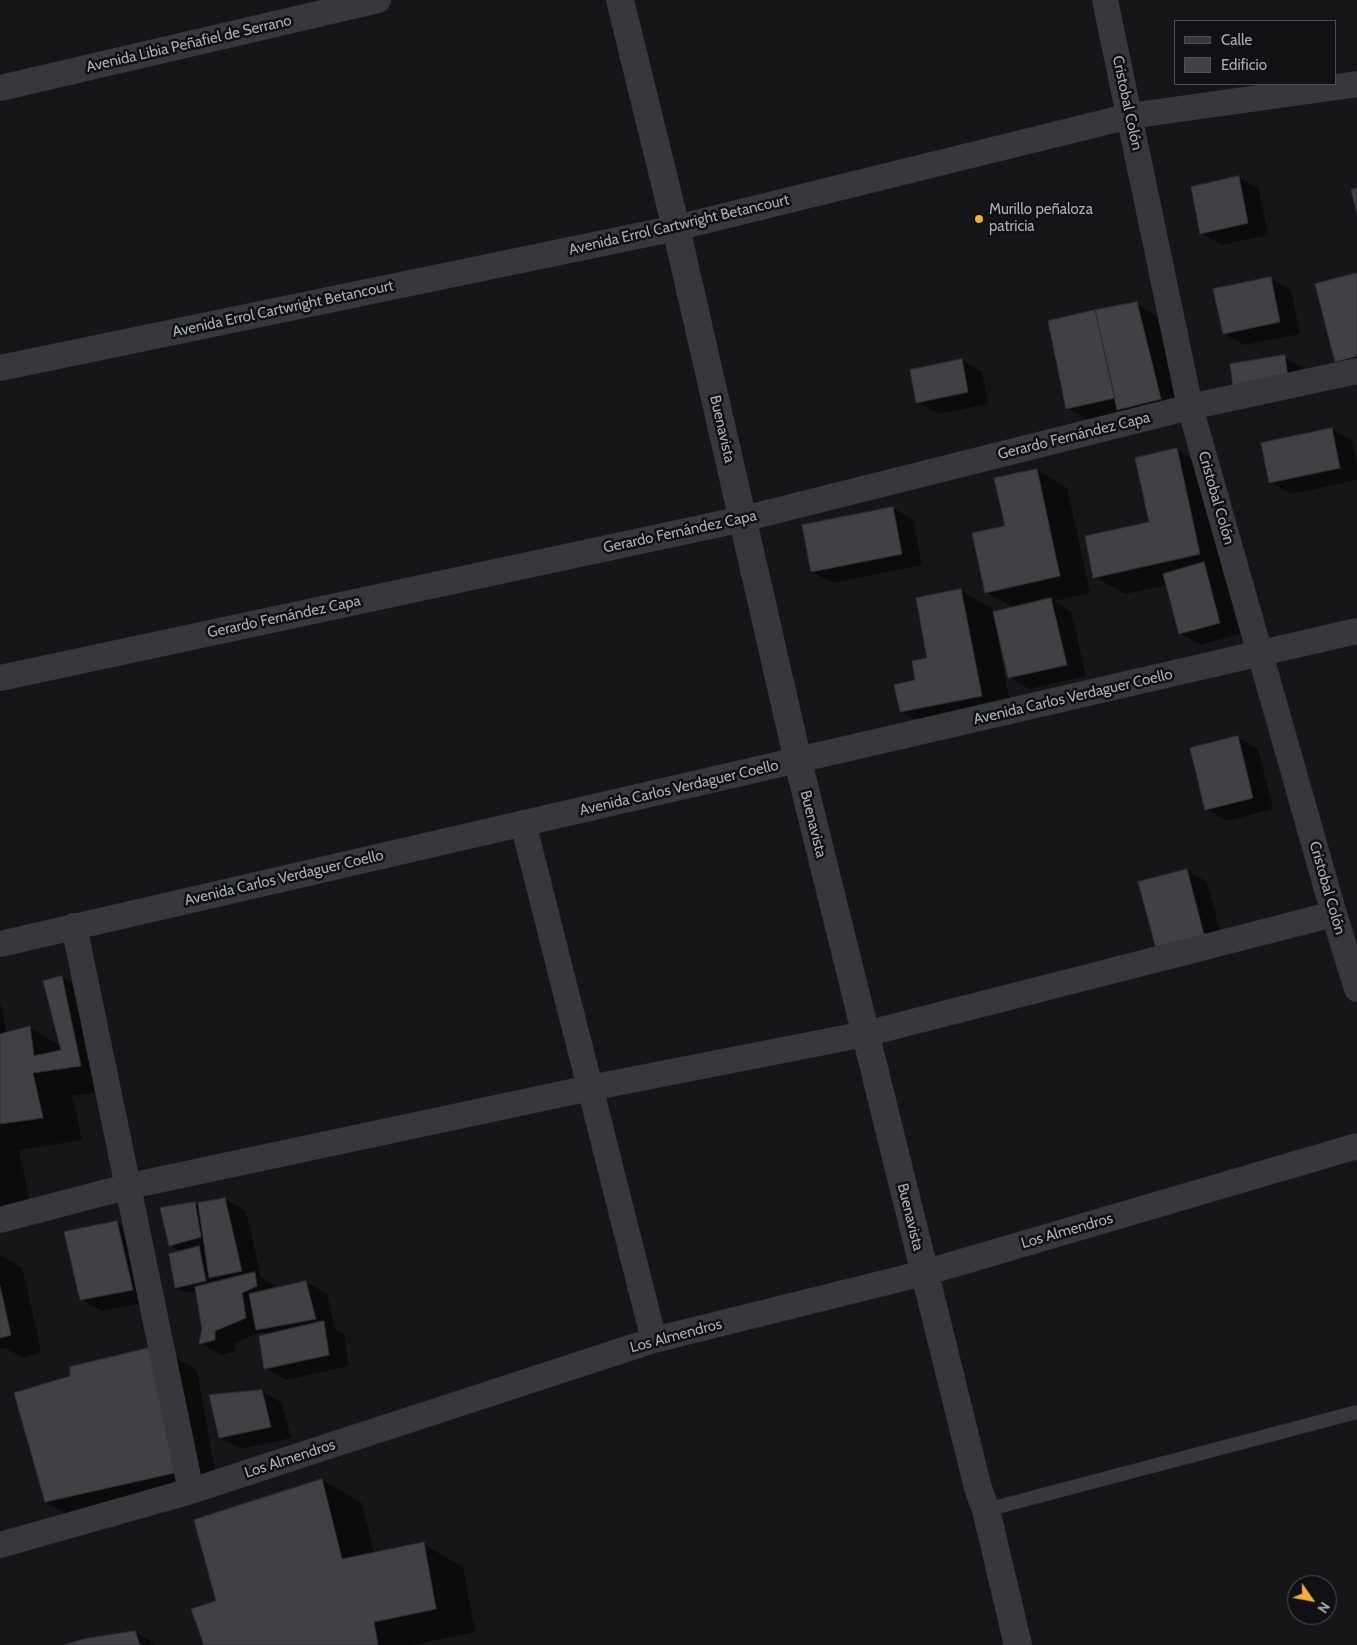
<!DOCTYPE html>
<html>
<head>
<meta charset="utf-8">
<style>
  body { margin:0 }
  #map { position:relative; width:1357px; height:1645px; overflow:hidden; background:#161618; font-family:Cabin,sans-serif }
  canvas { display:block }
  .legend { position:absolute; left:1174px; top:20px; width:162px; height:65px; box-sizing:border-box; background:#111113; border:1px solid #4d4f55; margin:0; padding:6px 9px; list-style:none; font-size:15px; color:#a8adb8 }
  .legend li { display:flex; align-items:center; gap:10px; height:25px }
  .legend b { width:25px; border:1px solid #4d4f55 }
  .north { position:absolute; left:1287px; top:1575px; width:50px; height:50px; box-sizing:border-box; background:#111113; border:1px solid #4d4f55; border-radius:50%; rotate:123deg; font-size:14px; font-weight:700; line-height:20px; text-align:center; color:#a8adb8 }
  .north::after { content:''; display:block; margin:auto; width:18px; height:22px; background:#f2b134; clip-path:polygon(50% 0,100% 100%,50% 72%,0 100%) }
</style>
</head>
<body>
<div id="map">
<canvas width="1357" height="1645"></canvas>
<ul class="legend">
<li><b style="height:6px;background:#37383d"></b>Calle</li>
<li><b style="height:14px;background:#404145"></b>Edificio</li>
</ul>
<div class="north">N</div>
</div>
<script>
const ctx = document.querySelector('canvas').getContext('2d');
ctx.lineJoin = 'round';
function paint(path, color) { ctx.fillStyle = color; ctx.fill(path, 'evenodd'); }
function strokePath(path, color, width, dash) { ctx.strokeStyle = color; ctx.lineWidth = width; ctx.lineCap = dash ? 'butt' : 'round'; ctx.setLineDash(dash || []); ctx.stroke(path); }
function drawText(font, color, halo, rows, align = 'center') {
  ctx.font = font + ' Cabin,sans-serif'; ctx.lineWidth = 5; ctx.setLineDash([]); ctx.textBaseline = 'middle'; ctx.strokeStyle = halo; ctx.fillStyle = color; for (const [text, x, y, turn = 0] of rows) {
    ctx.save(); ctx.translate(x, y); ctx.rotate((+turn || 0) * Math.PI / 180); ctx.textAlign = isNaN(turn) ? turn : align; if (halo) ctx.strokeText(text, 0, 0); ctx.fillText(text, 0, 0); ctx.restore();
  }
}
const shadow = new Path2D(`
  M1239,177L1259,189L1268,235L1222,245L1201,233Z
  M1357,274V373H1356L1336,361Z
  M1271,278L1291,290L1300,334L1244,345L1224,334Z
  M1136,304L1157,316L1180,411L1088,420L1067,408Z
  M1284,357L1305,369L1308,389L1255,398Z
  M962,360L982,372L988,404L938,414L918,402Z
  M1332,429L1352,441L1357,464V480L1291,494L1270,482Z
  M1177,450L1207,467L1230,571L1221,573L1224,575L1240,634L1200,645L1180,633L1167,585L1125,594L1095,577L1150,523Z
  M1037,470L1067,488L1090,593L1054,601L1071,612L1086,676L1029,689L1009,677L999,633L997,634L1012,713L931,729L901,711L929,659L961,591L992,608L993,613L1015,608L986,592L1006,527Z
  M893,508L913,520L922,565L833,583L812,572Z
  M1237,737L1258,749L1273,809L1227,821L1207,809Z
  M1187,870L1207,882L1225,951L1178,963Z
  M62,977L102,1000L121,1088L72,1096L82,1140L19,1150L32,1211L0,1217V1002L7,1033L29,1027L61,1046Z
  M225,1199L246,1211L261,1277L275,1286L276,1289L306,1282L327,1294L335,1329L344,1334L349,1366L286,1380L265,1368L267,1335L261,1332L235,1343V1351L221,1355L201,1343L203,1329L197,1291L186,1293L177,1288L182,1252L170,1245L195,1204L199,1206Z
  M117,1223L137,1234L153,1301L102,1311L81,1299Z
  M0,1255L22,1267L41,1352L23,1358L5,1348L0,1349Z
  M157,1347L197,1370L219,1494L86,1525L46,1502Z
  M262,1391L282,1403L291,1438L241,1449L220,1437Z
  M322,1480L362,1503L374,1553L423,1544L463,1567L475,1632L413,1645H205L217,1601Z
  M135,1632L157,1645H68Z`);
const building = new Path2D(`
  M1239,176L1248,223L1200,234L1191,187Z
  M1357,188V214L1351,190Z
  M1357,273V356L1335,362L1315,284Z
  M1271,277L1280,322L1223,334L1213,289Z
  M1137,302L1161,399L1117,410L1095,310Z
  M1095,310L1115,398L1066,409L1048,321Z
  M1285,355L1288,378L1233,386L1230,364Z
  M962,359L968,392L916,403L910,370Z
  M1332,428L1340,468L1269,483L1261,443Z
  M1177,448L1200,554L1093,578L1085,536L1149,522L1135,458Z
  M1037,469L1060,576L985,593L972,533L1005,526L994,478Z
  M893,507L902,554L811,572L802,525Z
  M1204,562L1220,623L1179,634L1163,574Z
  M961,589L982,696L900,712L894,685L915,680L912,661L927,658L916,598Z
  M1051,598L1067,665L1008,678L993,612Z
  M1238,736L1253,798L1205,810L1190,748Z
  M1187,869L1205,939L1157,952L1138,882Z
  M62,976L81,1066L33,1073L43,1118L0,1124V1034L30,1026L34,1056L61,1050L43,981Z
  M225,1198L242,1271L209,1278L198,1203Z
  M195,1202L201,1237L169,1246L160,1208Z
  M117,1221L133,1290L80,1300L64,1232Z
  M199,1246L206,1281L175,1288L169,1254Z
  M255,1272L257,1286L242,1293L246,1318L215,1331V1340L199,1344L202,1329L195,1287Z
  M306,1281L316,1319L256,1330L249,1294Z
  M0,1286L11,1335L0,1338Z
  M324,1321L329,1355L264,1369L259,1336Z
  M157,1346L179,1472L45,1502L14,1393L70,1376V1367Z
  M262,1390L271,1427L219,1438L209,1395Z
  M322,1479L342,1559L424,1542L436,1609L374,1622L378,1645H204L191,1609L216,1601L194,1520Z
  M135,1631L140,1645H64L84,1639Z`);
const service = new Path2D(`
  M986,1510L1357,1412`);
const minor = new Path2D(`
  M1105,0L1190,407L1334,914L1357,989
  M0,88L378,0
  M0,368L676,228L1130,116L1357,84
  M0,678L743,519L1190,407L1357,371
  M523,823L654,1340
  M74,926L191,1491
  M0,944L1357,631
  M0,1220L130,1186L590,1088L865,1034L1334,914
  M0,1545L191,1491L654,1340L924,1273L1357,1146`);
const tertiary = new Path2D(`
  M620,0L676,228L798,761L978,1488L986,1510L1018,1645`);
const markers = [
  [979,219,5,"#f2b134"]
];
const streetNames = [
  ["Avenida Libia Peñafiel de Serrano",189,44,-13],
  ["Cristobal Colón",1127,103,78],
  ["Avenida Errol Cartwright Betancourt",679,225,-13],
  ["Avenida Errol Cartwright Betancourt",283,309,-12],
  ["Buenavista",722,429,77],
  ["Gerardo Fernández Capa",1074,436,-14],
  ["Cristobal Colón",1216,498,74],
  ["Gerardo Fernández Capa",680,532,-12],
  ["Gerardo Fernández Capa",284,617,-12],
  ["Avenida Carlos Verdaguer Coello",1073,697,-13],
  ["Avenida Carlos Verdaguer Coello",679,788,-13],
  ["Buenavista",813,824,76],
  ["Avenida Carlos Verdaguer Coello",284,878,-13],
  ["Cristobal Colón",1327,888,74],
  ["Buenavista",910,1217,76],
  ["Los Almendros",1067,1231,-16],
  ["Los Almendros",676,1336,-15],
  ["Los Almendros",290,1459,-18]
];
const poiNames = [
  ["Murillo peñaloza",989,210],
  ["patricia",989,227]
];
paint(shadow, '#0007');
paint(building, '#404145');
strokePath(building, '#303034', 1);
strokePath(service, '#37383d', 14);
strokePath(minor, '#37383d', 26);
strokePath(tertiary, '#37383d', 28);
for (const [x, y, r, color] of markers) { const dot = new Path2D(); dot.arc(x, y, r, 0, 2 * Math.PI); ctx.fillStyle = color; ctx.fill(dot); strokePath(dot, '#111113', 2); }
drawText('15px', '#a8adb8', '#111113', streetNames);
drawText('15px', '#a8adb8', '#111113', poiNames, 'left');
</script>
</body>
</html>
